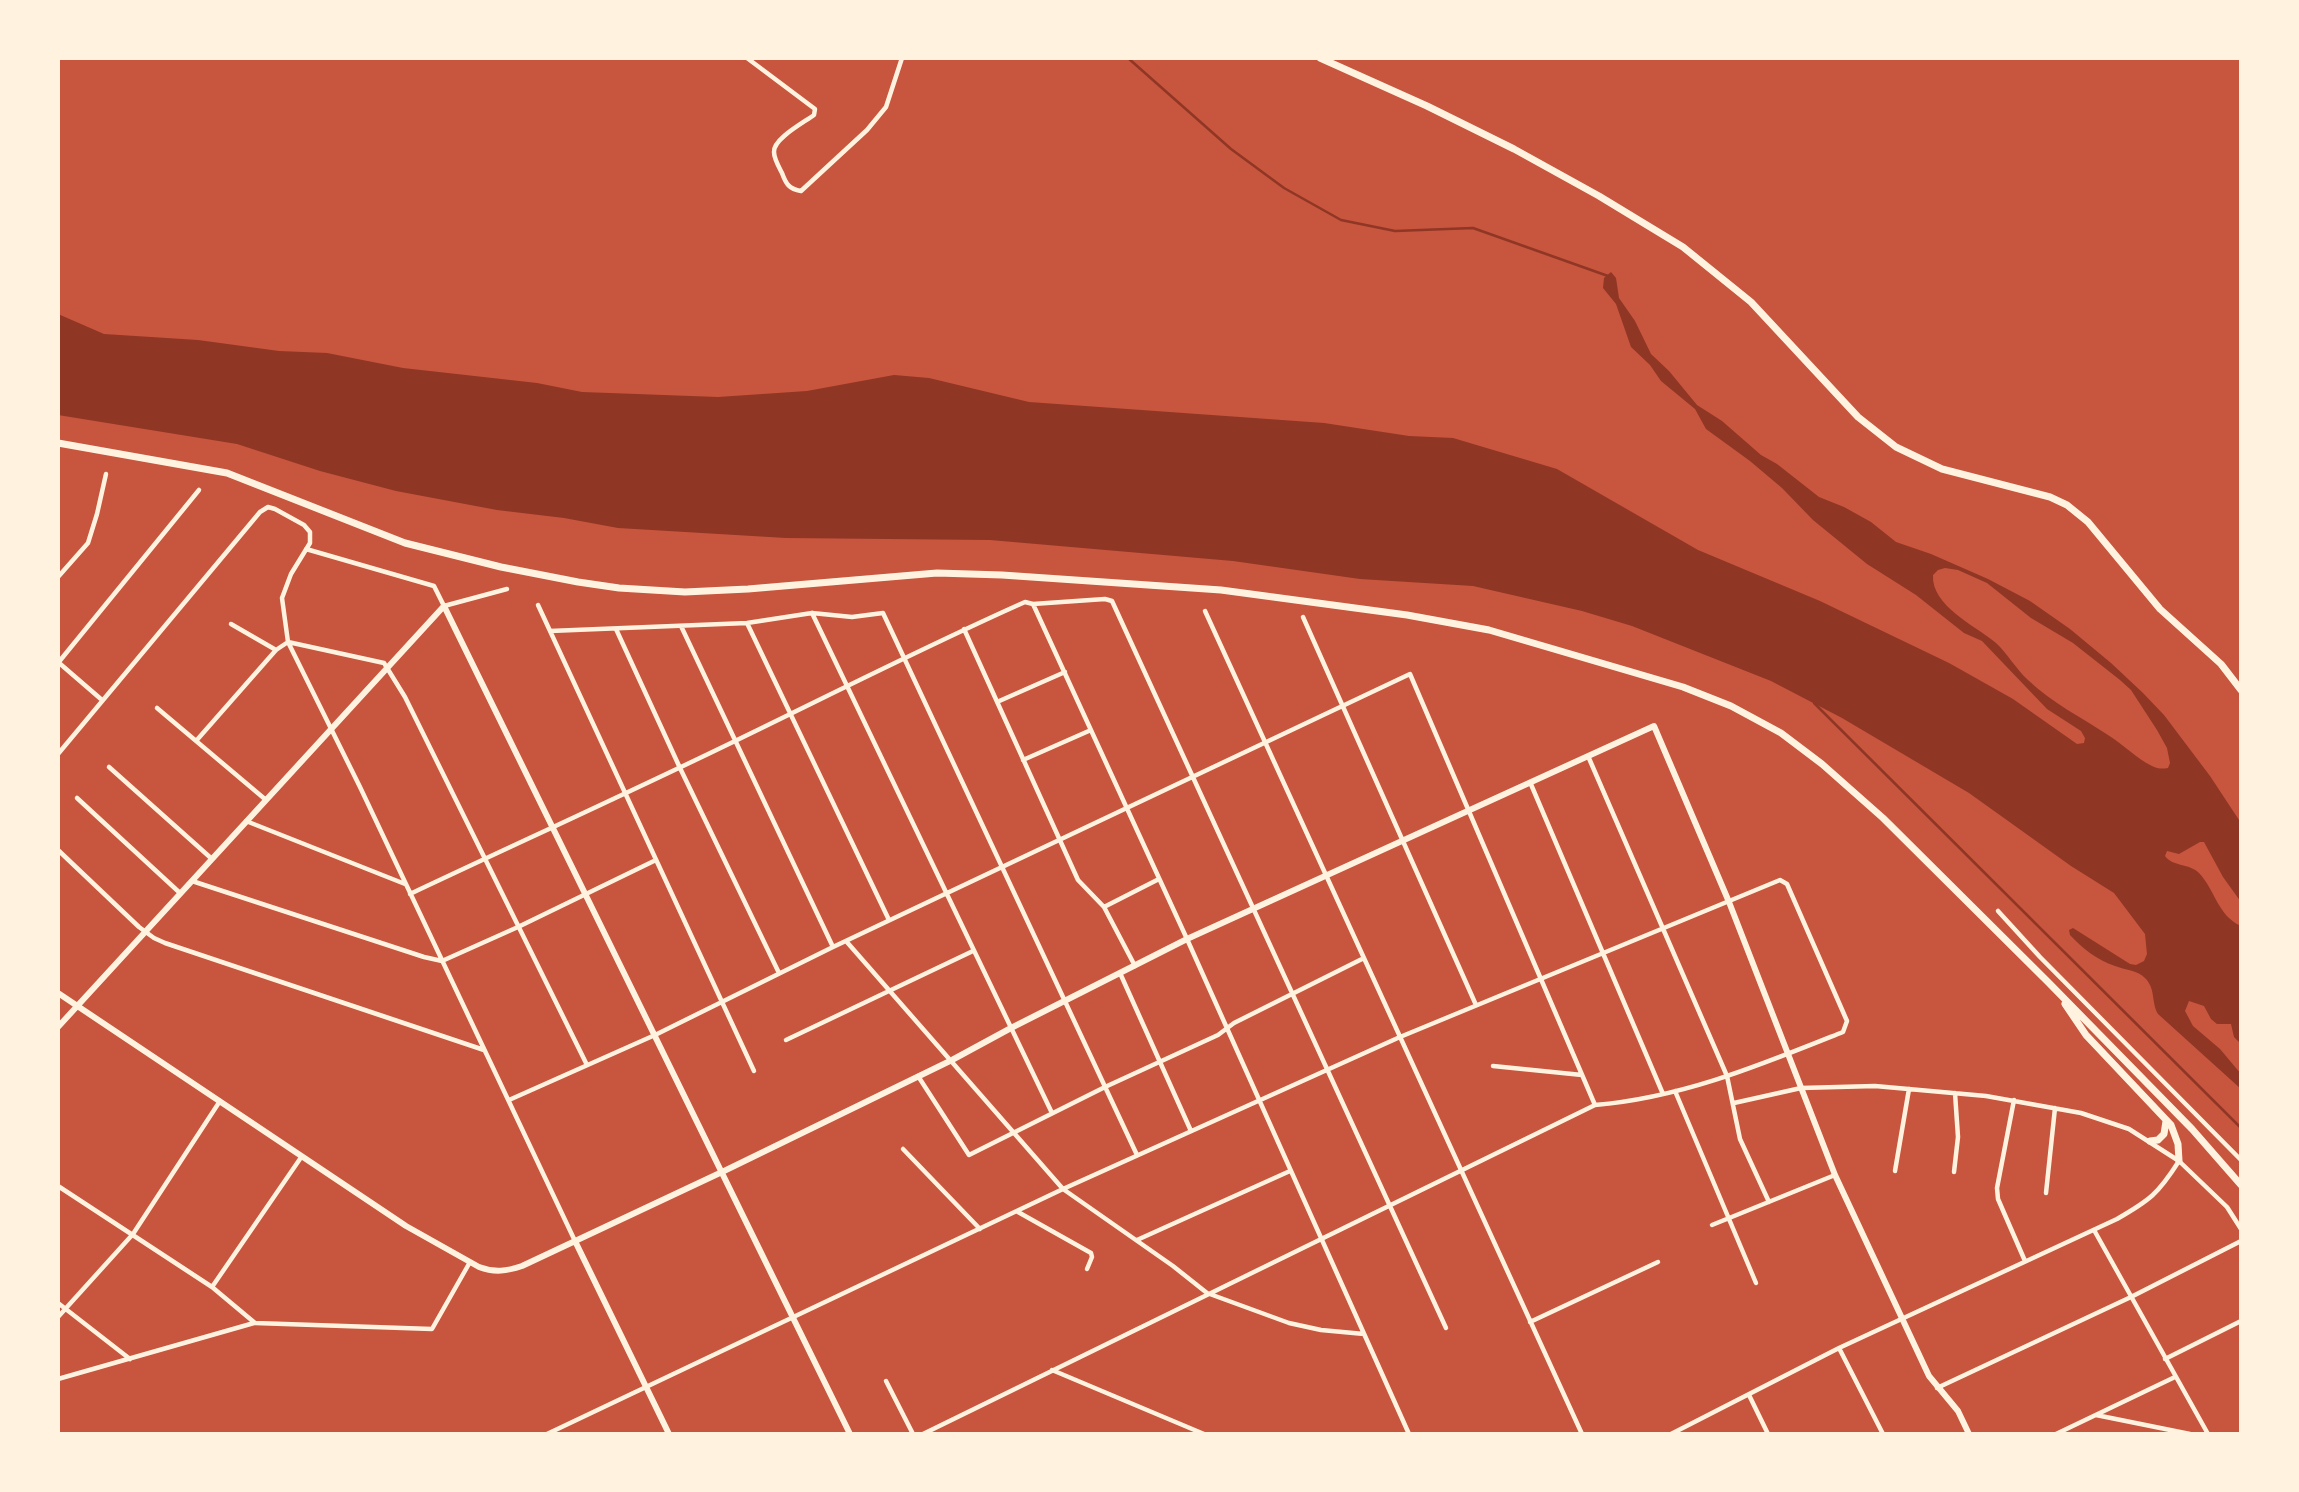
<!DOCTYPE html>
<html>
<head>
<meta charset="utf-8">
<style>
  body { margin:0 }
  #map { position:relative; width:2299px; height:1492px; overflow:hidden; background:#c8553d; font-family:"Fira Sans",sans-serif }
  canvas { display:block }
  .frame { position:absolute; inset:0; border:60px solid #fff3e0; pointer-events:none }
</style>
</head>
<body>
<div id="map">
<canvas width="2299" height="1492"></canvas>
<div class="frame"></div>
</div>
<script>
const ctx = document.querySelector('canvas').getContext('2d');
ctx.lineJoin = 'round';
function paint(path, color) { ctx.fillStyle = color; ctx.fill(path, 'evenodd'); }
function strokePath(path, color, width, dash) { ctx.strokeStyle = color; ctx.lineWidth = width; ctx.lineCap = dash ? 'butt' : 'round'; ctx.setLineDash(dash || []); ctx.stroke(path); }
const water = new Path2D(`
  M1611,272L1616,278L1619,298L1635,321L1651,354L1669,371L1697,405L1722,421L1761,455L1777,464L1819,497L1844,507L1871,522L1896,542L1931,554L1988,579L2030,601L2070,629L2111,663L2143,693L2164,715L2210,776L2241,823V902L2223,877L2204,842H2200L2179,854L2167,851L2165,856C2173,867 2189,863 2199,873C2215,890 2218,916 2241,926V1044L2234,1037L2231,1024H2217L2211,1019L2204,1006L2189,1001L2185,1011L2193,1026L2220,1049L2241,1074V1089L2158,1014C2151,1002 2156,989 2145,978C2137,970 2125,970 2115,966C2097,960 2082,948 2070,935L2069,930L2073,928L2130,964L2136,965L2144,961L2147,954L2145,934L2114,893L2071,866L1969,793L1842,718L1771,681L1632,626L1582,611L1473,586L1360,579L1233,561L990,540L786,538L618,528L564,518L497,510L396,491L320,471L237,444L58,415V314L104,334L198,340L279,351L327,353L403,368L537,383L582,392L718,397L807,391L894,375L929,378L1029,402L1324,423L1409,436L1453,438L1557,469L1698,550L1820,601L1949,663L2013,699L2077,744L2084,743L2085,738L2081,731L2047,709L1982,641L1964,633L1916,595L1867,564L1813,520L1782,488L1750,461L1706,429L1695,409L1661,381L1650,365L1631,347L1616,304L1603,288L1604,278ZM1945,568L1958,570L1987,583L2031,618L2073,643L2120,680L2131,690L2157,730L2167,748L2170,763L2168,768C2162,769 2158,769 2152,766C2137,759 2123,744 2108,735C2081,717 2052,703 2028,680C2016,669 2007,653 1996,643C1976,626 1931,606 1933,575L1938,570Z`);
const stream = new Path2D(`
  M1128,58L1231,149L1284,188L1341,220L1395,231L1473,228L1608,276
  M1814,703L2241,1128`);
const minor = new Path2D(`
  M747,58L815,109L814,115C803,123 773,139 774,152C774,159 779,167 782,173C786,184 789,189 801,191L867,130L886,107L902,58
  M306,549L434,586L444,606L507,589
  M58,577L88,543L97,514L106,474
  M1033,604L1187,939L1409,1434
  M538,605L754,1071
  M1205,611L1582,1434
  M812,613L1052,1113
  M1303,617L1476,1005
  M747,623L889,920
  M231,624L276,650
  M681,626L833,947
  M616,629L680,768L779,973
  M964,629L1078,880L1104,907L1135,966
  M550,631L747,623L812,613L852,617L883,613L1137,1155
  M58,662L102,700
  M58,663L199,490
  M997,702L1065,672
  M157,708L266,800
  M196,741L276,650L288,642L384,663L405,697L587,1065
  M58,754L260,512L268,507L275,509L304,525L310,532V543L291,574L282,598L288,642L360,787L575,1241
  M1588,756L1727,1076L1740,1139L1769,1202
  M1023,760L1091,730
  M109,767L212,859
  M1530,782L1663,1094
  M77,798L180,893
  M246,821L405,884
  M58,850L139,927L154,938L165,943L484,1050
  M192,881L424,957L442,961L518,927L656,860
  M410,894C518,843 626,794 733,742C830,695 926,646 1025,602L1033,604L1105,599L1112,601L1446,1328
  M1104,907L1159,879
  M1998,911L2040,957L2241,1160
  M846,941L1063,1189L1173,1266L1207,1293L1289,1323L1321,1330L1364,1334
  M1120,973L1191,1131
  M786,1040L973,951
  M1493,1066L1582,1075
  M918,1076L969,1155L1105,1087L1218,1035L1234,1023L1364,958
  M1675,1091L1756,1283
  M509,1100L655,1035L833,947L1410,674L1595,1105
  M2014,1100L1997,1188L1998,1199L2025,1261
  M1734,1103L1801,1088L1875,1086L1986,1096L2081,1113L2129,1129L2179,1161L2227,1207L2241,1229
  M903,1149L980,1229
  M1895,1171L1909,1089
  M1954,1172L1958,1137L1955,1093
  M58,1186L212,1287L255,1323L432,1329L470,1262
  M2046,1193L2055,1108
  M1018,1212L1091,1253L1092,1257L1087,1269
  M1712,1225L1835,1175
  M2094,1230L2208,1434
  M1137,1240L1290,1171
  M212,1287L302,1156
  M58,1303L130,1359
  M58,1317L133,1234L220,1101
  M1530,1322L1658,1262
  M1839,1348L1883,1434
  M2165,1359L2241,1321
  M1052,1370L1204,1434
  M58,1379L254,1323
  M886,1381L913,1434
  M1937,1388L2131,1297L2241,1241
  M1749,1395L1768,1434
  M2096,1415L2190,1434
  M547,1434L1063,1189L1400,1037L1780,880L1787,884L1847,1021L1843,1032C1763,1064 1682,1098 1595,1105L923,1434
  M1671,1434L1839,1348L2117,1219C2150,1200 2158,1194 2179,1161
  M2056,1434L2175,1377`);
const tertiary = new Path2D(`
  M58,993L406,1226L479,1267C495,1273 507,1271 522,1266L722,1172L952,1060L1011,1028L1187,939L1654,726L1729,902L1835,1175L1929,1376L1958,1411L1969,1434
  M58,1027L444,606L850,1434
  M575,1241L669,1434`);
const secondary = new Path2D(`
  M1320,58L1427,106L1514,149L1599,196L1683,247L1751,302L1858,417L1896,447L1942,469L2050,497L2067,505L2088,522L2160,609L2221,664L2241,690`);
const primary = new Path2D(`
  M58,443L227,473L405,543L501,567L578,582L619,588L685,592L748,589L937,573L1002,575L1221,590L1407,615L1489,630L1683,687L1731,706L1781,733L1822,764L1883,818L2048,982L2192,1129L2241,1185
  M2065,1004L2086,1035L2171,1125L2178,1144L2179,1161
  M2150,1141L2158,1140L2164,1134L2166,1121`);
paint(water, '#8f3625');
strokePath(stream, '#8f3625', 2.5);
strokePath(minor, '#fff3e0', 4.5);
strokePath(tertiary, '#fff3e0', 6);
strokePath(secondary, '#fff3e0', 7);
strokePath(primary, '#fff3e0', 7);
</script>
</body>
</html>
